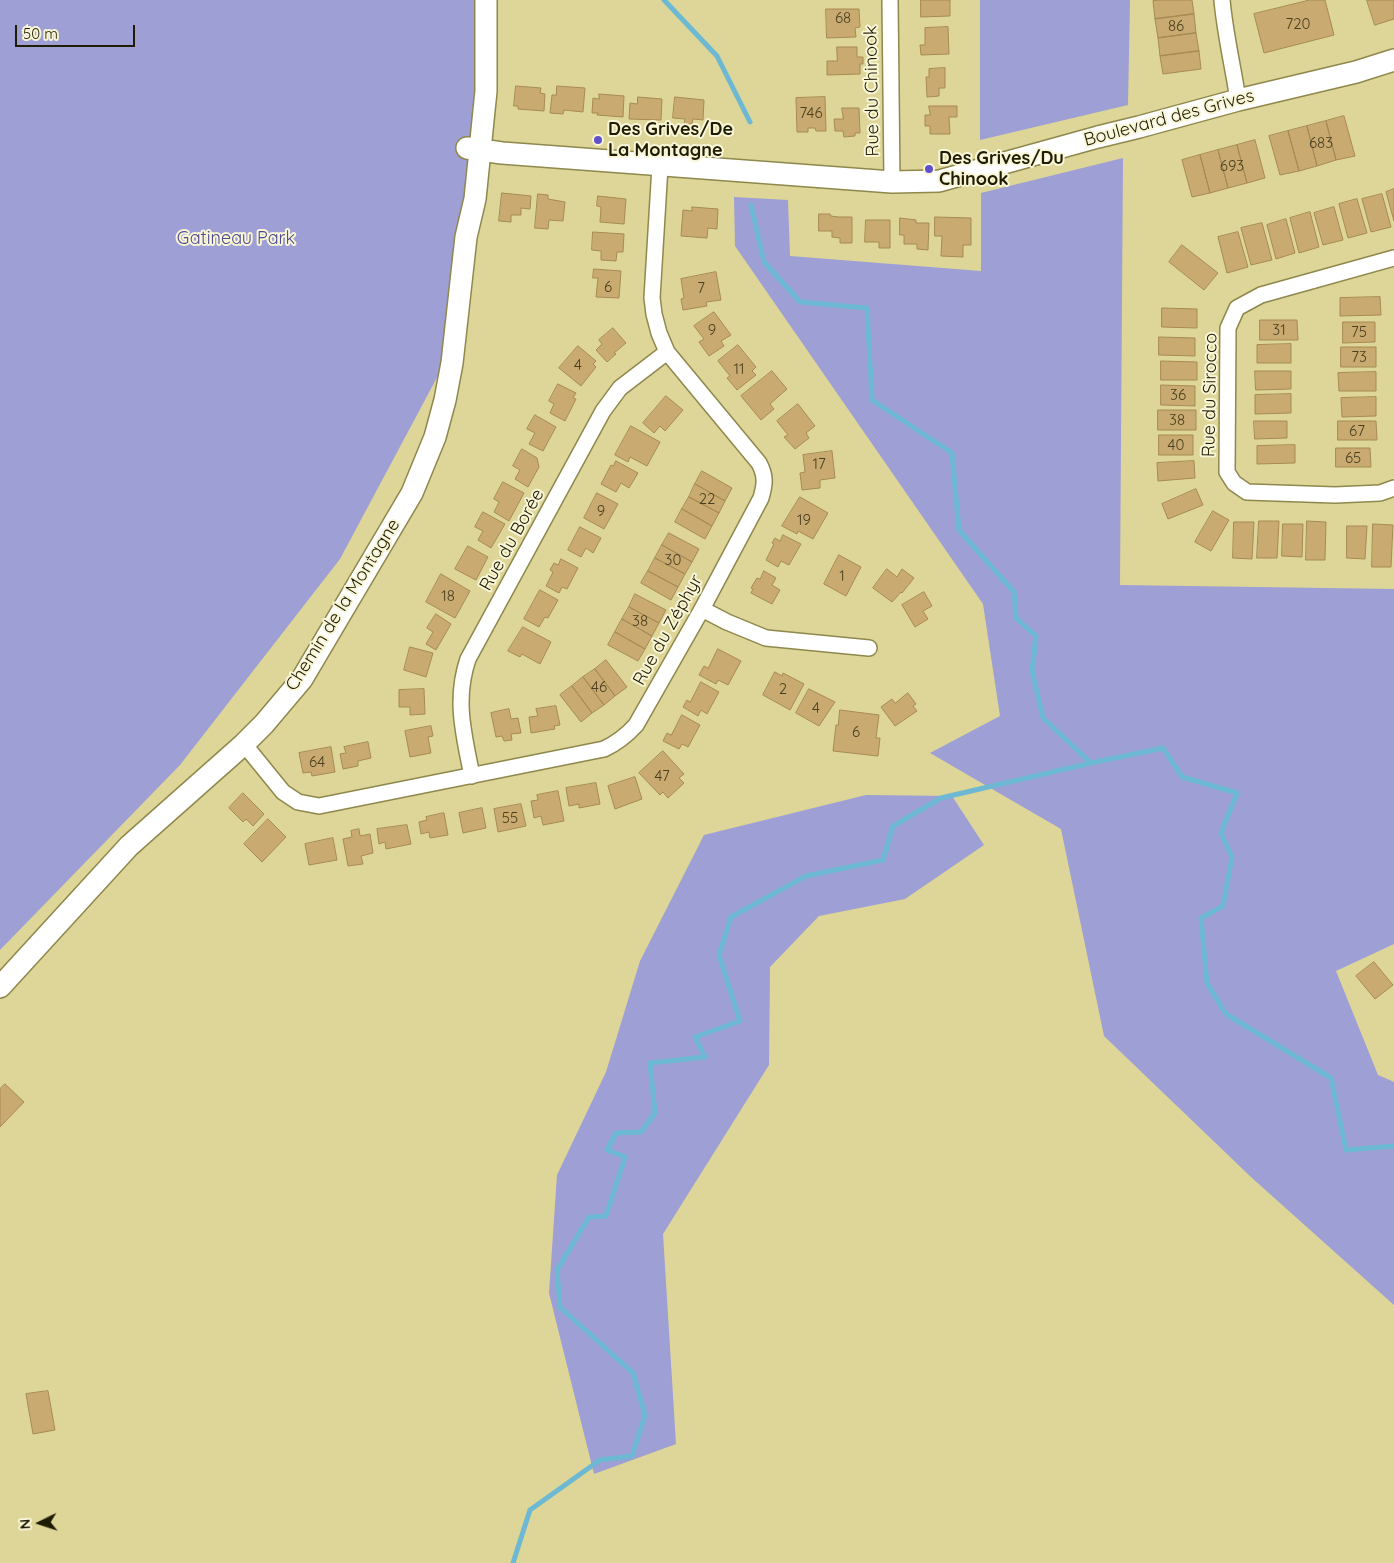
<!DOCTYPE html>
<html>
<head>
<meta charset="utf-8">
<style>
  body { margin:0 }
  #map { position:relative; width:1394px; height:1563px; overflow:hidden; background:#ddd698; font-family:Quicksand,sans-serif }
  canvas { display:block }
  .north { position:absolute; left:15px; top:1498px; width:50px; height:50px; -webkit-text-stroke:4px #f9f6d7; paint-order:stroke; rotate:266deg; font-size:14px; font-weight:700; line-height:20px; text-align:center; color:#1f1c04 }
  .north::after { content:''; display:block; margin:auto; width:18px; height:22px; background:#1f1c04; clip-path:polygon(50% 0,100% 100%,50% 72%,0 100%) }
  .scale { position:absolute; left:15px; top:25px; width:120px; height:22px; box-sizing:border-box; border:2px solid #1f1c04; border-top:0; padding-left:6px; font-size:15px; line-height:18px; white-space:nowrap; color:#1f1c04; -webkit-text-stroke:4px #f9f6d7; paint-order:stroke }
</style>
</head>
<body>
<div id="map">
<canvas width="1394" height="1563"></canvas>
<div class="north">N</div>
<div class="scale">50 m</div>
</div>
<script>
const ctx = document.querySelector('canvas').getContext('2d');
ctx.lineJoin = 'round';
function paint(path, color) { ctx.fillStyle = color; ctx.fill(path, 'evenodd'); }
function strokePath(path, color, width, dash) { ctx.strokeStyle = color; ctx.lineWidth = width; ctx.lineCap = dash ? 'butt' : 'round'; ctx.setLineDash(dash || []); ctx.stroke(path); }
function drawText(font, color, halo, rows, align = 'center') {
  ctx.font = font + ' Quicksand,sans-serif'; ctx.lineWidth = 4; ctx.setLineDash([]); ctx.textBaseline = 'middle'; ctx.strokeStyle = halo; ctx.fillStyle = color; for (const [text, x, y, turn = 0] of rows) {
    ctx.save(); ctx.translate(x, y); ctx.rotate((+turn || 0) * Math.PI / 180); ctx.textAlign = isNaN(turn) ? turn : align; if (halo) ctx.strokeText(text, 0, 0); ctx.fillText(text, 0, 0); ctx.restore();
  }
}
const green = new Path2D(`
  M0,0H498L464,327L340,559L180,765L0,950Z
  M980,0H1130L1128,105L980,140Z
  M1123,158L1120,585L1394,589V944L1336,971L1378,1075L1394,1082V1305L1252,1178L1104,1036L1061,829L930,753L1000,716L983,604L735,246L734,197L788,200L790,256L981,271V193Z
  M866,795L952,796L984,845L905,899L819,916L770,967L769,1065L663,1234L676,1444L594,1474L549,1293L557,1175L606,1072L640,961L704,835Z`);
const stream = new Path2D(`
  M664,0L717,56L750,122
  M751,205L764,262L800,302L867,308L872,400L952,453L959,530L1014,592L1016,618L1036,636L1032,671L1043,718L1091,763
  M513,1563L530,1510L600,1460L632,1456L645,1415L633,1373L560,1307L557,1270L589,1217L606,1216L625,1157L607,1150L616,1133L641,1132L655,1113L650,1063L705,1057L695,1037L740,1021L719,955L731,917L806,876L883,860L893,826L941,798L1091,763L1163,748L1182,777L1237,793L1221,833L1232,857L1223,906L1201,918L1207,983L1226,1014L1331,1078L1346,1150L1394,1146`);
const building = new Path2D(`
  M921,0H950V16L921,17Z
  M1162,0H1192L1194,14L1155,19L1153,1Z
  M1310,0H1325L1334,35L1264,53L1254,14Z
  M1367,0H1394V19L1375,25Z
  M826,9H859L860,27L855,28L856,37L827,38Z
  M1194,14L1196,33L1158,38L1155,19Z
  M948,27L949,54L921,55L920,45H925V28Z
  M1196,33L1199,51L1160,56L1158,38Z
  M837,47H857V57H863V64H860V74L827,75V61H837Z
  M1199,51L1201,69L1163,74L1160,56Z
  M945,68V88H939V96L927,97L926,77H929V69Z
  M516,86L541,88L540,93L545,94L544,111L518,109V106H514Z
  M557,86L585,88L583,112L564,110L563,114L550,113L552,95H556Z
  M599,94L624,96L623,117L597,115L598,113H592L593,98L599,99Z
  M638,97L662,99L661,120L629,119L630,103L637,104Z
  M675,97L704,100L703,120L693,119L692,124H684L685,119L673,118Z
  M825,97L826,131H816L815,128H808V132H797L796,98Z
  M929,106H957V117H949L950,134H930V126H925V115H930Z
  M842,108H859L860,133H855V136L844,137L843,131H835L834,119H843Z
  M1344,116L1355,156L1336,160L1326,121Z
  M1326,121L1336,160L1317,166L1307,126Z
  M1307,126L1317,166L1299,171L1288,131Z
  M1288,131L1299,171L1280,175L1269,136Z
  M1255,140L1265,178L1247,183L1237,145Z
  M1237,145L1247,183L1228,188L1218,150Z
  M1218,150L1228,188L1210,193L1200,155Z
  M1200,155L1210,193L1192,197L1182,160Z
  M1394,189V221L1386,192Z
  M502,193L531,196L530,209L521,208V215H511V222L499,221Z
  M538,194L548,195V199L565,202L563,221L549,220L548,229L535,228Z
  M1382,194L1391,227L1371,232L1362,199Z
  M598,196L626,199L624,224L600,222L601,207L597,206Z
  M1357,199L1367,233L1348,238L1339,204Z
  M692,207L718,209L717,229L708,228L707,238L681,236L683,210L692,211Z
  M1334,207L1343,240L1323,245L1314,213Z
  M1310,212L1319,247L1299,253L1290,218Z
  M819,214H830L831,216L838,217H852V243H840V238L832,237V231H819Z
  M935,217L971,218V245H963V257L941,256L942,236H935Z
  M900,218L916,220V223H929L928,250L917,249V244H904V235H900Z
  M1286,219L1295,253L1276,259L1267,225Z
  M866,220H890V248H879V242H865Z
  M1262,223L1272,260L1251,265L1241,228Z
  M593,232L624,234L623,252H617L616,261L601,260V251L592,250Z
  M1238,232L1248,267L1227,273L1218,237Z
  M1182,245L1218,273L1204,290L1169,262Z
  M594,269L621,271L619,298L596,297L598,278H593Z
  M716,272L721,300L706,302L707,306L683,310L681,299L684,298L681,279Z
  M1380,297L1381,315L1340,316V298Z
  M1162,308L1197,309V328L1162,327Z
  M714,312L731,335L721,341L724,346L709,356L699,342L704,339L694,326Z
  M1260,320H1297L1298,340H1260Z
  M1343,322H1375V342L1343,343Z
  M613,328L626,343L614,353L616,354L607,362L596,350L602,344L599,340Z
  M1159,337L1195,338V356L1159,355Z
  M1291,344V363H1257V345Z
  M738,345L756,367L752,371L756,375L737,390L727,378L730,376L718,361Z
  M578,346L596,361L593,364L596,367L581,386L559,368Z
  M1341,347H1376V367H1341Z
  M1161,361L1197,362V380H1161Z
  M772,371L787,389L770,404L774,409L761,420L741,396Z
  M1255,371H1291V389L1256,390Z
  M1376,372V391H1339L1338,373Z
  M558,384L576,393L573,398L576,399L565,421L550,413L554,404L549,401Z
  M1161,385L1195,386V406L1161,405Z
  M1291,394V413L1255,414V395Z
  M666,396L683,410L665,431L660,426L654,433L643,423Z
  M1376,397V416L1342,417L1341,398Z
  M798,404L815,426L806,433L809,438L795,449L784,437L788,435L777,421Z
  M1158,410H1196V430H1158Z
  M535,415L556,427L543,451L529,444L535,433L527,429Z
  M1254,421H1287V438L1255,439Z
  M1338,421H1376L1377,440H1338Z
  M631,426L660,442L647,466L630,457L628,462L615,455Z
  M1159,435H1193V455H1159Z
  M1295,445V463L1257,464V446Z
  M1336,448H1370L1371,467H1336Z
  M522,449L537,458L539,467L528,487L515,479L520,470L513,466Z
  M832,451L835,478L820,480V488L802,490L800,473L805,472L803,455Z
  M616,461L638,473L629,488L621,483L616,492L601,484L611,465L613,466Z
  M1194,461L1195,478L1158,481L1157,463Z
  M702,471L732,488L725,501L695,484Z
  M503,482L524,493L509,521L494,512L499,502L494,499Z
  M695,484L725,501L719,513L689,497Z
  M1196,489L1203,505L1168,519L1162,504Z
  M597,493L618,504L604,529L584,518Z
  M689,497L719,513L712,526L682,509Z
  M800,497L828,513L813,539L798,531L797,534L782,526Z
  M682,509L712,526L705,539L675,522Z
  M1213,511L1229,520L1211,551L1195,542Z
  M483,512L505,524L491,548L478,540L483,531L475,527Z
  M1259,521H1279L1277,558H1257Z
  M1307,521L1326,522L1325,560H1306Z
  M1234,522H1254L1252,559L1233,558Z
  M1283,524H1303L1302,557L1282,556Z
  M1373,524L1393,525L1391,567H1372Z
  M1347,526H1367L1365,559L1347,558Z
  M580,527L601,538L593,553L586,548L581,557L568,550Z
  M669,533L699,549L692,562L662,545Z
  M783,535L801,544L789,565L781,561L778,567L766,560L774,544L772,543L775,538L780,541Z
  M662,545L692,562L685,574L655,558Z
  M468,546L488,557L476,580L455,569Z
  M839,555L861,567L846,596L824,584Z
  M655,558L685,574L678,587L648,571Z
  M561,559L578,568L567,589L562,587L559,593L546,586L553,572L550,570L554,563L558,565Z
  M887,569L897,577L902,569L914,578L902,593L901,592L892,602L873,588Z
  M648,571L678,587L671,600L641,583Z
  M764,571L776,578L772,585L780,590L772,604L751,593L753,589L751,588L757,578L760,579Z
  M441,574L470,591L455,618L426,602Z
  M540,590L558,600L548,618L545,617L539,627L524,619Z
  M924,592L932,606L923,611L928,619L915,627L902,605Z
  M635,594L666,610L659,623L629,607Z
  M629,607L659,623L652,636L622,619Z
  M436,614L451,624L436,650L426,644L433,632L427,628Z
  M622,619L652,636L645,649L615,632Z
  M523,627L551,642L540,664L522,654L520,657L508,651Z
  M615,632L645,649L638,661L608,645Z
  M410,647L433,653L426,677L404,670Z
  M718,649L741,661L728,685L718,680L716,684L699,675L704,666L708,668Z
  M606,660L627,687L615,696L595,669Z
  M595,669L615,696L604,705L583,677Z
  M775,672L782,676L783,673L804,684L790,710L763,695Z
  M583,677L604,705L592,713L572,686Z
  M701,682L719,692L707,714L701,710L698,716L683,707L687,700L690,702Z
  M572,686L592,713L581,722L560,695Z
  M424,689L425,714L410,715V707H399V690Z
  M809,689L835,702L819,726L796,713Z
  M908,693L916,704L913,706L917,711L895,726L881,707L892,699L895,703Z
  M556,706L560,725L554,726L555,729L531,733L529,717L538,716L536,709Z
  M509,709L511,719L518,718L521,733L511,734L512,740L504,741L502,736L496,737L491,713Z
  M840,710L879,715L876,738H880L878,756L833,751L836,725H838Z
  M682,715L700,725L688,747L682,744L679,749L663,741L667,733L671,735Z
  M431,726L433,736L428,737L431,753L410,757L405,731Z
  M368,742L371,758L358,761V766L343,769L340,754L346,753L344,747Z
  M331,747L335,772L312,776L311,772L303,773L299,753Z
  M663,751L684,774L679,778L684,783L668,798L663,792L660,795L639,773Z
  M635,777L642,799L615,809L608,786Z
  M596,783L600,804L579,808V804L569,806L566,788Z
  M558,791L564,821L543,825L541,816L534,818L531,801L538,800L537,795Z
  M243,793L264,814L253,826L246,819L243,822L229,808Z
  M521,804L526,826L498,832L494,809Z
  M482,808L486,828L463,833L459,813Z
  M444,813L448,835L430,838L429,832L421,834L419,822L427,820L426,817Z
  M268,819L286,837L262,862L244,844Z
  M407,825L411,844L386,849L385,842L379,844L377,829Z
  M359,829L360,836L370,834L373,853L361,856L363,864L348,866L343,839L352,837L351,831Z
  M333,838L337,860L309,865L305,844Z
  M1374,962L1393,985L1375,999L1356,976Z
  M5,1084L24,1102L0,1127V1089Z
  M48,1391L55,1430L33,1434L26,1394Z`);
const street = new Path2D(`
  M890,0L892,182
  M1222,0C1225,34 1233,66 1238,100
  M1394,258L1261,295L1237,308L1228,328L1227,472L1234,483L1247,492L1335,495L1380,493L1394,488
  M702,609L727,622L766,638L869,648
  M244,744L283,792L298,802L319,806L604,749C617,743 626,736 636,725L702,609L761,498C765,484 766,476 759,463L667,352L659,333L654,314L652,298L660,166
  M472,776C464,735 454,700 468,659L603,411L620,388L667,352`);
const secondary = new Path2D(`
  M467,148L502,153L892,182L939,181L1098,137L1139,127L1238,100L1356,72L1394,60
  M0,987L129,846L244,744L264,724L302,679L412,493L435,437L445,400L452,363L466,237L475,199L486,91V0`);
const markers = [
  [598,140,5,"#5e51ca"],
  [929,169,5,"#5e51ca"]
];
const numberNames = [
  ["68",843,18],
  ["720",1298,24],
  ["86",1176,26],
  ["746",811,113],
  ["683",1321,143],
  ["693",1232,166],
  ["6",608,287],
  ["7",701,288],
  ["9",712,330],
  ["31",1279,330],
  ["75",1359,332],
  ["73",1359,357],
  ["4",578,365],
  ["11",739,369],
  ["36",1178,395],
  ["38",1177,420],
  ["67",1357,431],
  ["40",1176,445],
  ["65",1353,458],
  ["17",819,464],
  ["22",707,499],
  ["9",601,511],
  ["19",804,520],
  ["30",673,560],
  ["1",842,576],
  ["18",448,596],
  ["38",640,621],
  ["46",599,687],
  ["2",783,689],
  ["4",816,708],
  ["6",856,732],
  ["64",317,762],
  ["47",662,776],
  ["55",510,818]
];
const streetNames = [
  ["Rue du Chinook",872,91,-91],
  ["Boulevard des Grives",1169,118,-15],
  ["Rue du Sirocco",1210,395,-89],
  ["Rue du Borée",512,540,-61],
  ["Chemin de la Montagne",343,605,-58],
  ["Rue du Zéphyr",668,630,-61]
];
const poiNames = [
  ["Des Grives/De",608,130],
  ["La Montagne",608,151],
  ["Des Grives/Du",939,159],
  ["Chinook",939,180]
];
const parkNames = [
  ["Gatineau Park",236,239]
];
paint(green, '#9d9fd5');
strokePath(stream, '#6db8d2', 5);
paint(building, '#c9ab71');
strokePath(building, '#a68a53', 1);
strokePath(street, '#8f884c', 18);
strokePath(secondary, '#8f884c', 24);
strokePath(street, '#fff', 15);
strokePath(secondary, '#fff', 21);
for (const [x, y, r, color] of markers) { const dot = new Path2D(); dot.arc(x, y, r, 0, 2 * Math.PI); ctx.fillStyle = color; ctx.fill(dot); strokePath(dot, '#f9f6d7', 2); }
drawText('15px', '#4a401f', null, numberNames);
drawText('18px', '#1f1c04', '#f9f6d7', streetNames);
drawText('bold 18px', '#1f1c04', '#f9f6d7', poiNames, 'left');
drawText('18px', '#4d4990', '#f9f6d7', parkNames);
</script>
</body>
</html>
